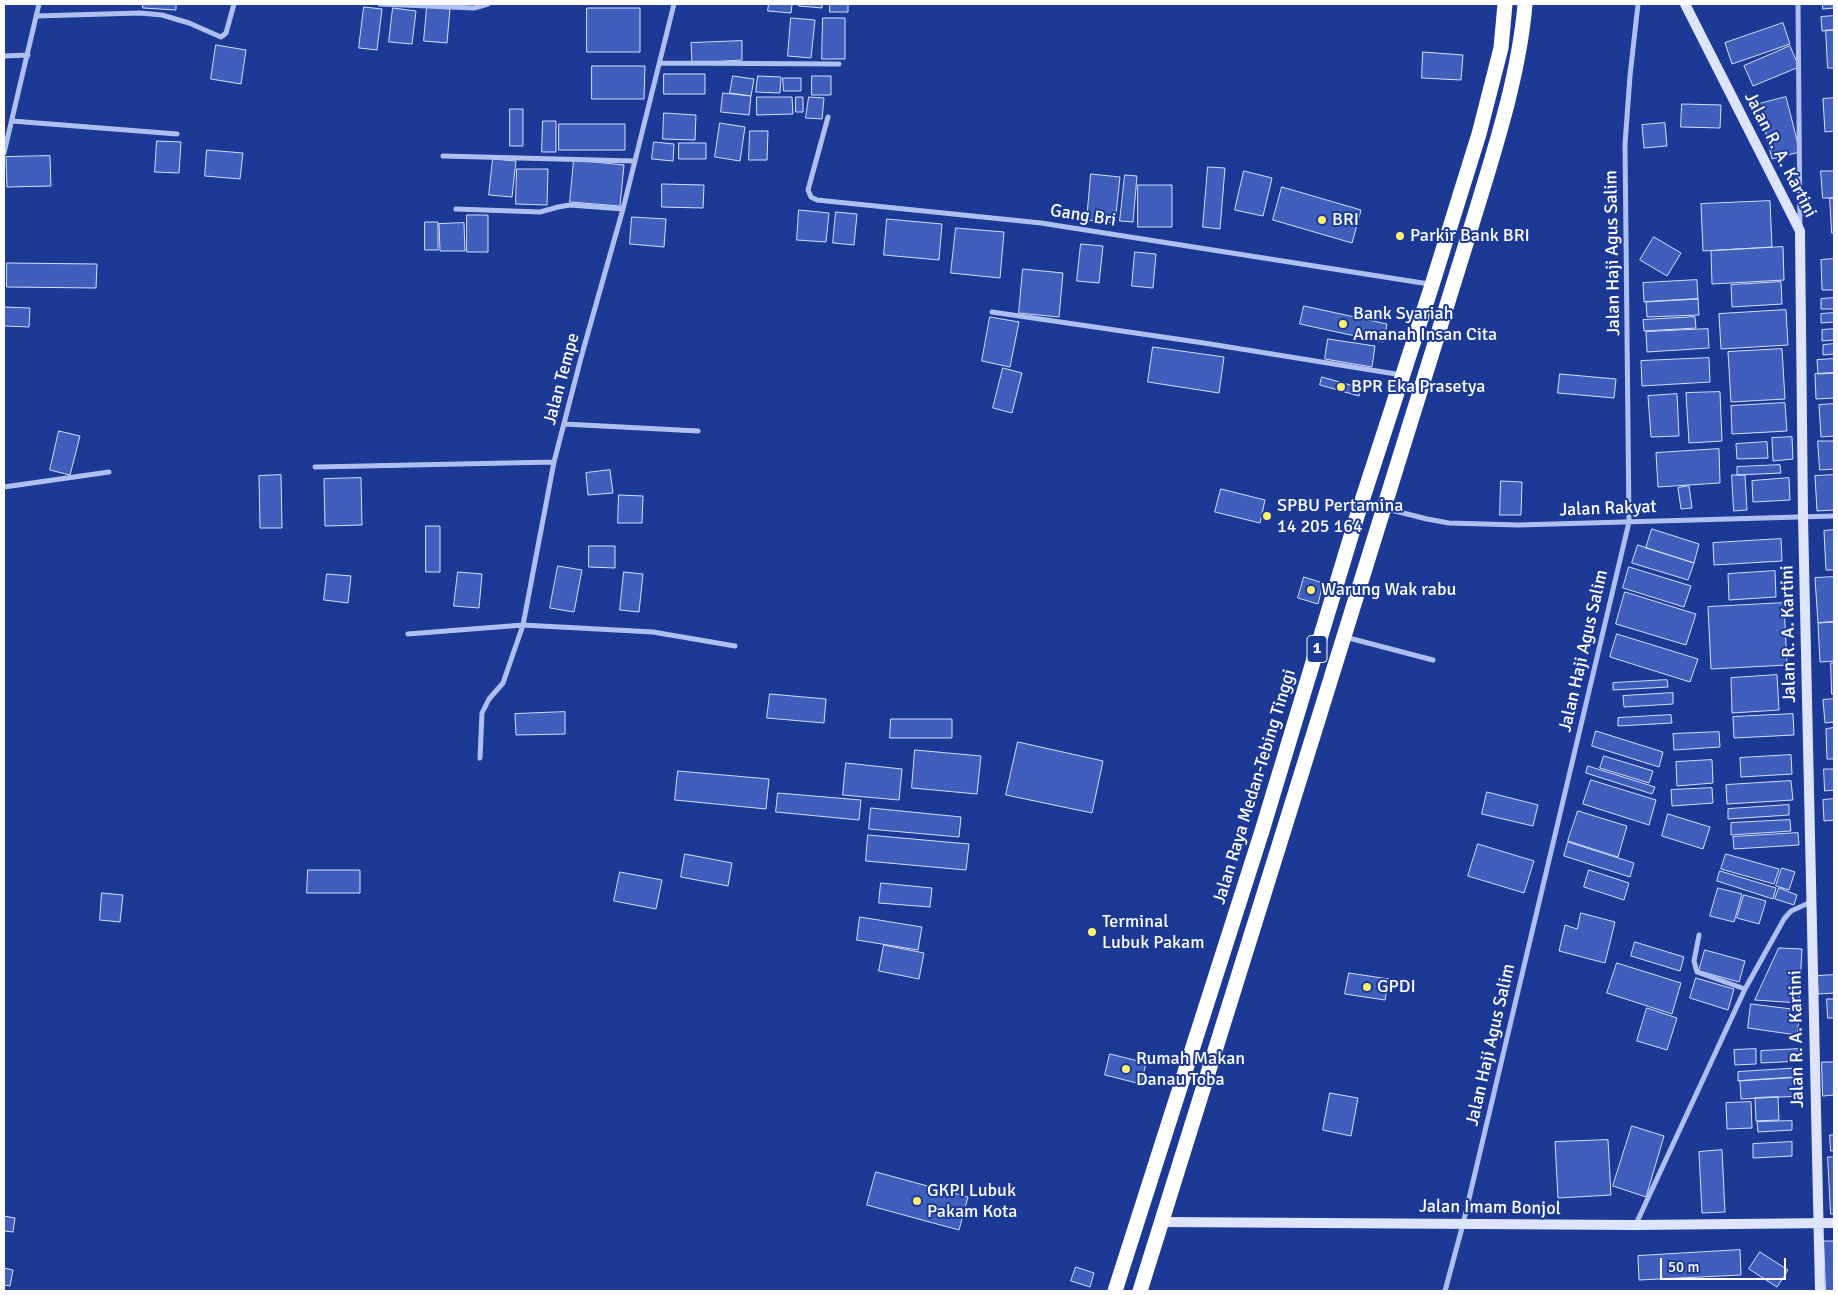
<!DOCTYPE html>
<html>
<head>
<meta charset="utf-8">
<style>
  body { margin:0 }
  #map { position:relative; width:1838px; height:1295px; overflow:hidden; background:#1c3996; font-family:Signika,sans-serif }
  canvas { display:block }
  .frame { position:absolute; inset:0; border:5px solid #fff; pointer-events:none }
  .scale { position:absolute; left:1660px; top:1258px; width:126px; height:22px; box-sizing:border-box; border:2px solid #fff; border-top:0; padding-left:6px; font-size:15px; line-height:18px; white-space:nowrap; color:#fff; -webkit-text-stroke:4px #1c3996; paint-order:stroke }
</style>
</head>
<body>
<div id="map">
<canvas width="1838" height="1295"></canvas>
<div class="frame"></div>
<div class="scale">50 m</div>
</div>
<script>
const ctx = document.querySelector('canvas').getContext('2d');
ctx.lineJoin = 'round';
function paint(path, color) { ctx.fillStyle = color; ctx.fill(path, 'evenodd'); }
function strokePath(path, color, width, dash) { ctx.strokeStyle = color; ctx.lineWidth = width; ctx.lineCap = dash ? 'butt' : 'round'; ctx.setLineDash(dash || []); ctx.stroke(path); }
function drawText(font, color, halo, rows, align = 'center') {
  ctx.font = font + ' Signika,sans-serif'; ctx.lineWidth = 4; ctx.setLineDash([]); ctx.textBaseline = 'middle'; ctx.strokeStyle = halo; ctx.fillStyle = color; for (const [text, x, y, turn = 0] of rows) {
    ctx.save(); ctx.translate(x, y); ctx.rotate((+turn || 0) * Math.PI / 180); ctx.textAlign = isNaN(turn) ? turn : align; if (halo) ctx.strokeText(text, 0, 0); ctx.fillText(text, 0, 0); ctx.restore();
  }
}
const building = new Path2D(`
  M143,4H176V10L143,8Z
  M769,4H792L791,13L768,11Z
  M799,4H822V8L799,6Z
  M830,4H848V12H830Z
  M1823,4H1834V8L1823,9Z
  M364,7L382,9L377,50L359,48Z
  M427,7L450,9L447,43L424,41Z
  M393,8L416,11L412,44L389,42Z
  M587,8H640V52H587Z
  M1834,16V30L1822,31L1821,17Z
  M791,18L815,20L811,58L788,56Z
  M823,18H845V59H822Z
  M1783,23L1790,44L1732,64L1725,43Z
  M1826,30H1834V68H1828Z
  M742,41V60L692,63L691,43Z
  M216,45L246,50L241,84L211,79Z
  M1790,46L1799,67L1753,86L1744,66Z
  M1423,52L1463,55L1461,80L1422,78Z
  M592,66H645L644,99H592Z
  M664,74H705V94H664Z
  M733,76L754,79L751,96L730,93Z
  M758,76L781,77L780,93L756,92Z
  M812,76H831V95H812Z
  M783,78H801V91H784Z
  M723,93L751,96L749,115L721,112Z
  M757,97H792L793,114L757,115Z
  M796,97H803V112H796Z
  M809,97L824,98L822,119L806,118Z
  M1786,97L1800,152L1772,159L1759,104Z
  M1834,98V131L1825,132L1823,99Z
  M1682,104L1721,105L1720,128L1681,127Z
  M510,109H523V146H510Z
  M664,113L696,115L695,140L663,139Z
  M543,121H556V152H542Z
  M720,123L745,127L740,161L715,157Z
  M1665,123L1667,146L1644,148L1642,125Z
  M559,124H625V150H559Z
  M750,131H768L767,160H749Z
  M157,141L181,142L179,173L155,172Z
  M654,142L674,144L673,161L652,159Z
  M679,143H706V159H679Z
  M207,150L243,153L240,179L205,176Z
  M50,156L51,186L7,187L6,157Z
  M493,159L516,161L512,197L489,195Z
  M574,160L624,165L620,206L570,202Z
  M1208,167L1225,168L1220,229L1203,227Z
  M517,169H548L547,205L516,204Z
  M1244,171L1272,178L1263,216L1235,210Z
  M1821,171H1834V198H1823Z
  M1091,174L1120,177L1115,223L1087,220Z
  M1125,175L1137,176L1133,222L1120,221Z
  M662,184L704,185L703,208L662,207Z
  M1138,185H1172V227H1138Z
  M1282,187L1361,210L1352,243L1273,220Z
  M1830,198H1834V233H1832Z
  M1770,201L1772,247L1703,251L1701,204Z
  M799,210L829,213L826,242L797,240Z
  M836,212L857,214L854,245L833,243Z
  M467,215H488V252H467Z
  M632,217L666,219L664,247L630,244Z
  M887,219L942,224L939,260L884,255Z
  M425,222H438V250H425Z
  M464,223L465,251H440L439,224Z
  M956,228L1004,232L1000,278L951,273Z
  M1654,237L1681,253L1667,276L1640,260Z
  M1081,244L1103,246L1099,283L1077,281Z
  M1783,247L1784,280L1712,284L1711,251Z
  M1135,252L1156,254L1153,288L1132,286Z
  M1834,259V290H1822L1821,260Z
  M7,263L97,264L96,288L7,287Z
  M1023,269L1063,273L1059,317L1019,313Z
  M1697,280L1698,299L1644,302L1643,283Z
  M1781,282L1782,304L1732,307L1731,285Z
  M1834,298V309H1821V299Z
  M1698,299L1699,315L1647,317L1646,302Z
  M1304,306L1387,324L1383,342L1300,324Z
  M4,307L30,308L29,327L4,326Z
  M1786,310L1788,345L1721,349L1719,314Z
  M1834,313V322L1821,323V314Z
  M990,317L1019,322L1010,367L982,361Z
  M1695,317L1696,328L1644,331L1643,320Z
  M1708,329L1709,348L1647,352L1646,332Z
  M1834,329V340L1822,341V330Z
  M1328,339L1375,346L1372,367L1325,359Z
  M1834,344V354L1823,355V345Z
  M1153,347L1224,357L1219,393L1148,382Z
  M1782,349L1785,399L1731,402L1728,352Z
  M1709,358L1710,382L1642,386L1641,361Z
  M1834,359V373L1818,374L1817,360Z
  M1003,368L1022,373L1012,413L993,408Z
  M1834,373V398L1816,399L1815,374Z
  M1560,374L1616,379L1614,398L1558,393Z
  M1322,377L1361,388L1359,396L1320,385Z
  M1720,392L1722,441L1689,443L1686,393Z
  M1677,394L1679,436L1651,437L1648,396Z
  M1785,403L1787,431L1732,434L1731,406Z
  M1834,404V436L1821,437L1819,405Z
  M59,431L80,436L70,475L50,470Z
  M1792,437L1793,459L1773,461L1772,438Z
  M1818,441H1834V469L1820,470Z
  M1767,442L1768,458L1737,459L1736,444Z
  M1719,449L1720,483L1658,487L1656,453Z
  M1780,465L1781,473L1737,475V467Z
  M610,470L613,493L588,495L586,473Z
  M281,475L282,528H260L259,476Z
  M1732,475H1745L1747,510L1734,511Z
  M1834,475V510L1817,511L1815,476Z
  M361,478L362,525L325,526L324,479Z
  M1789,478L1790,500L1753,502L1752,481Z
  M1501,481L1522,482L1521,515H1500Z
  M1689,486L1692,508L1681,509L1678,488Z
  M1221,489L1265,500L1260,523L1215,512Z
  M619,495L643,496L642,523H618Z
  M426,526H440V572H426Z
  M1652,529L1699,544L1694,563L1646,548Z
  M1834,530V570H1826L1824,531Z
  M1781,539L1782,561L1714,565L1713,543Z
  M1638,545L1694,563L1688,580L1632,563Z
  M589,546H615V568L589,567Z
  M558,566L582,570L574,612L550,608Z
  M1629,567L1691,586L1684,607L1623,588Z
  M1775,571L1776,597L1729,600L1728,574Z
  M458,572L482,574L479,608L454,606Z
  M624,572L643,574L639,612L620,610Z
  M327,574L351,576L348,603L324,600Z
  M1304,577L1323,583L1318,604L1298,598Z
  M1834,577V622L1818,623L1815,578Z
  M1625,592L1696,614L1686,645L1616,624Z
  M1784,603L1787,665L1711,669L1708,607Z
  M1834,622V661L1820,662L1818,623Z
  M1617,634L1698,659L1690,682L1610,657Z
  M1831,663H1834V694H1832Z
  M1777,675L1779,710L1732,713L1731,678Z
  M1667,680L1668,687L1613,690V683Z
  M1673,693V704L1624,707L1623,696Z
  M770,694L826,699L824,723L767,718Z
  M1834,699V722L1825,723L1823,700Z
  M565,712V734L516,735L515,714Z
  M1793,714L1794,735L1734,738L1733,717Z
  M1671,715L1672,723L1618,726V718Z
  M891,719H952V738H890Z
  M1834,728V759H1827L1826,729Z
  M1596,731L1663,752L1659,767L1592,746Z
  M1719,732L1720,747L1674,750L1673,734Z
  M1018,742L1103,761L1092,813L1006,795Z
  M915,750L981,756L977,794L912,788Z
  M1791,755L1792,774L1741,777L1740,758Z
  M1604,756L1653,771L1649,783L1600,768Z
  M1712,760L1713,783L1677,786L1676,762Z
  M846,763L902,769L899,800L843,795Z
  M1588,766L1655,787L1652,794L1586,773Z
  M1824,769H1834V790L1825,791Z
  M678,771L769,779L766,809L675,800Z
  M1591,780L1656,800L1649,825L1583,804Z
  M1791,781L1793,800L1727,804L1726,785Z
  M1712,788L1713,803L1672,806L1671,790Z
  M1487,792L1538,805L1533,826L1482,814Z
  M778,793L861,800L859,820L776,812Z
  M1834,799V820L1824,821L1823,800Z
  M1789,805V815L1728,819V809Z
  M871,808L961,817L959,837L869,829Z
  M1578,811L1627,826L1618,857L1568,841Z
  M1668,814L1710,827L1703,849L1662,836Z
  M1790,820L1791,831L1731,835V823Z
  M1798,833L1799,845L1734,849L1733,837Z
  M868,835L969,844L966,870L866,861Z
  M1568,842L1634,863L1630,877L1564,856Z
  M1478,844L1534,861L1524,893L1468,876Z
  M685,854L732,863L728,886L681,877Z
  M1726,854L1779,869L1774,884L1721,869Z
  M1782,868L1795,872L1789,890L1776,886Z
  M308,870H360V893H307Z
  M1589,870L1629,883L1624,900L1584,887Z
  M1720,871L1776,888L1773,899L1717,881Z
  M620,872L662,880L656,909L614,901Z
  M881,883L932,888L930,907L879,903Z
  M1718,888L1742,894L1734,922L1710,916Z
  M1779,888L1797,895L1794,905L1775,899Z
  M102,893L123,895L120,922L100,920Z
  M1744,895L1766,901L1759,924L1737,918Z
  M1581,913L1615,922L1605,963L1559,951L1565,925L1577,929Z
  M860,917L922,927L918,950L857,940Z
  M1635,942L1684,957L1680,971L1631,956Z
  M884,945L924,953L919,979L879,971Z
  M1779,948L1802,949L1799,1003L1755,1000Z
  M1705,950L1745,961L1739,982L1699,971Z
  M1617,963L1681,983L1672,1014L1607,993Z
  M1349,973L1389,979L1385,1000L1345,994Z
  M1834,975V993L1818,994L1817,976Z
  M1696,978L1734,989L1728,1010L1690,998Z
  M1827,999H1834V1018H1828Z
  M1751,1004L1800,1010L1797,1035L1748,1028Z
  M1647,1008L1677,1018L1667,1050L1637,1041Z
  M1756,1049V1064L1735,1065L1734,1050Z
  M1799,1049V1061L1761,1063V1051Z
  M1110,1054L1146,1063L1141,1084L1105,1075Z
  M1822,1062H1834V1095L1823,1096Z
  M1801,1068L1802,1077L1738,1081V1072Z
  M1802,1077V1096L1741,1099L1740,1081Z
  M1330,1093L1358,1098L1351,1136L1323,1130Z
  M1778,1097L1779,1120L1756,1121L1755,1098Z
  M1751,1102L1752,1128L1727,1129L1726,1103Z
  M1792,1121V1130L1758,1132L1757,1122Z
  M1632,1126L1664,1136L1646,1197L1613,1186Z
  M1830,1135H1834V1151H1831Z
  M1608,1140L1611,1195L1558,1198L1555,1142Z
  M1792,1142V1156L1753,1158V1144Z
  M1722,1150L1725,1212L1702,1213L1699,1152Z
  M1828,1157H1834V1214H1831Z
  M876,1172L968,1197L959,1230L867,1205Z
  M4,1216L15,1218L13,1232L4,1231Z
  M1824,1241H1834V1291H1826Z
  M1740,1250L1741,1275L1639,1280L1638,1256Z
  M1760,1252L1788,1270L1777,1287L1749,1269Z
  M1076,1267L1094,1273L1090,1287L1071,1281Z
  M4,1268L13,1270L10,1286L4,1285Z`);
const street = new Path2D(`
  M380,4L474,8L488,4
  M1798,4L1800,228
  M36,16L140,13L162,15L189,23L221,37L226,33L234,4
  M4,56L28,55
  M661,63L839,64
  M828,117L808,190L811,197L817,200L1041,223L1429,284
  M12,121L177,134
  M4,153L39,4
  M443,156L634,161
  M456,209L540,212L558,207L570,205L623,209
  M992,312L1204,343L1402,375
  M564,424L698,431
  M315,467L554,462
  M4,487L109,472
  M1387,509L1427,519L1449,523L1518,525L1834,516
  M408,634L523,625L653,632L735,646
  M1345,637L1433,660
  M480,758L482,713L489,699L503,683L523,625L554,462L582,354L623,209L674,4
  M1699,935L1694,961L1697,972L1745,989
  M1636,1224L1745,989L1784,919L1791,911L1811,902
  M1445,1291L1463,1224L1629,522L1625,144L1630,76L1638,4`);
const secondary = new Path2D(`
  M1685,4L1800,231L1803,517L1820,1291
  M1161,1222L1635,1225L1834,1223`);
const highway = new Path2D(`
  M1115,1291L1262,831L1358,513L1432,285L1479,134L1501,48L1505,4
  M1140,1291C1250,939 1360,586 1469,234C1491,161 1519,79 1525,4`);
const markers = [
  [1322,220,5,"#fff26e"],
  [1400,236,5,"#fff26e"],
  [1343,324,5,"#fff26e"],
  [1341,387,5,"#fff26e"],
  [1267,516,5,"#fff26e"],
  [1311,590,5,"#fff26e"],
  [1092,932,5,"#fff26e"],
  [1367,987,5,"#fff26e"],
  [1126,1069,5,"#fff26e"],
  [917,1201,5,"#fff26e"]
];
const shields = [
  [1317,649,20]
];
const shieldNames = [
  ["1",1317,649]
];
const streetNames = [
  ["Jalan R. A. Kartini",1780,155,63],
  ["Gang Bri",1083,216,9],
  ["Jalan Haji Agus Salim",1613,253,-91],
  ["Jalan Tempe",562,379,-75],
  ["Jalan Rakyat",1608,509,-2],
  ["Jalan R. A. Kartini",1789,634,-91],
  ["Jalan Haji Agus Salim",1584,651,-77],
  ["Jalan Raya Medan-Tebing Tinggi",1255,787,-73],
  ["Jalan R. A. Kartini",1797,1039,-91],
  ["Jalan Haji Agus Salim",1491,1045,-77],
  ["Jalan Imam Bonjol",1490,1208,1]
];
const poiNames = [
  ["BRI",1332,220],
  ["Parkir Bank BRI",1410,236],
  ["Bank Syariah",1353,314],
  ["Amanah Insan Cita",1353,335],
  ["BPR Eka Prasetya",1351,387],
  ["SPBU Pertamina",1277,506],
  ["14 205 164",1277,527],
  ["Warung Wak rabu",1321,590],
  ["Terminal",1102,922],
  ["Lubuk Pakam",1102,943],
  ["GPDI",1377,987],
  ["Rumah Makan",1136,1059],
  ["Danau Toba",1136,1080],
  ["GKPI Lubuk",927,1191],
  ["Pakam Kota",927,1212]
];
paint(building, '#405fbc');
strokePath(building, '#d6dffb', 1);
strokePath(street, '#afc0f0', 5);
strokePath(secondary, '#dde4fb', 10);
strokePath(highway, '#fff', 15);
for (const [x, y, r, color] of markers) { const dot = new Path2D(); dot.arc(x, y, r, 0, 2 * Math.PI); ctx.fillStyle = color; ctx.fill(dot); strokePath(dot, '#1c3996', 2); }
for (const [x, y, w] of shields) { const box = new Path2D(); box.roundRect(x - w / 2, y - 13.5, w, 27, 4); ctx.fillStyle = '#1c3996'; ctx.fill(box); strokePath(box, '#fff', 1); }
drawText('bold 16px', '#fff', null, shieldNames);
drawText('18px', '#fff', '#1c3996', streetNames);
drawText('18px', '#fff', '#1c3996', poiNames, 'left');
</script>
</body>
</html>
